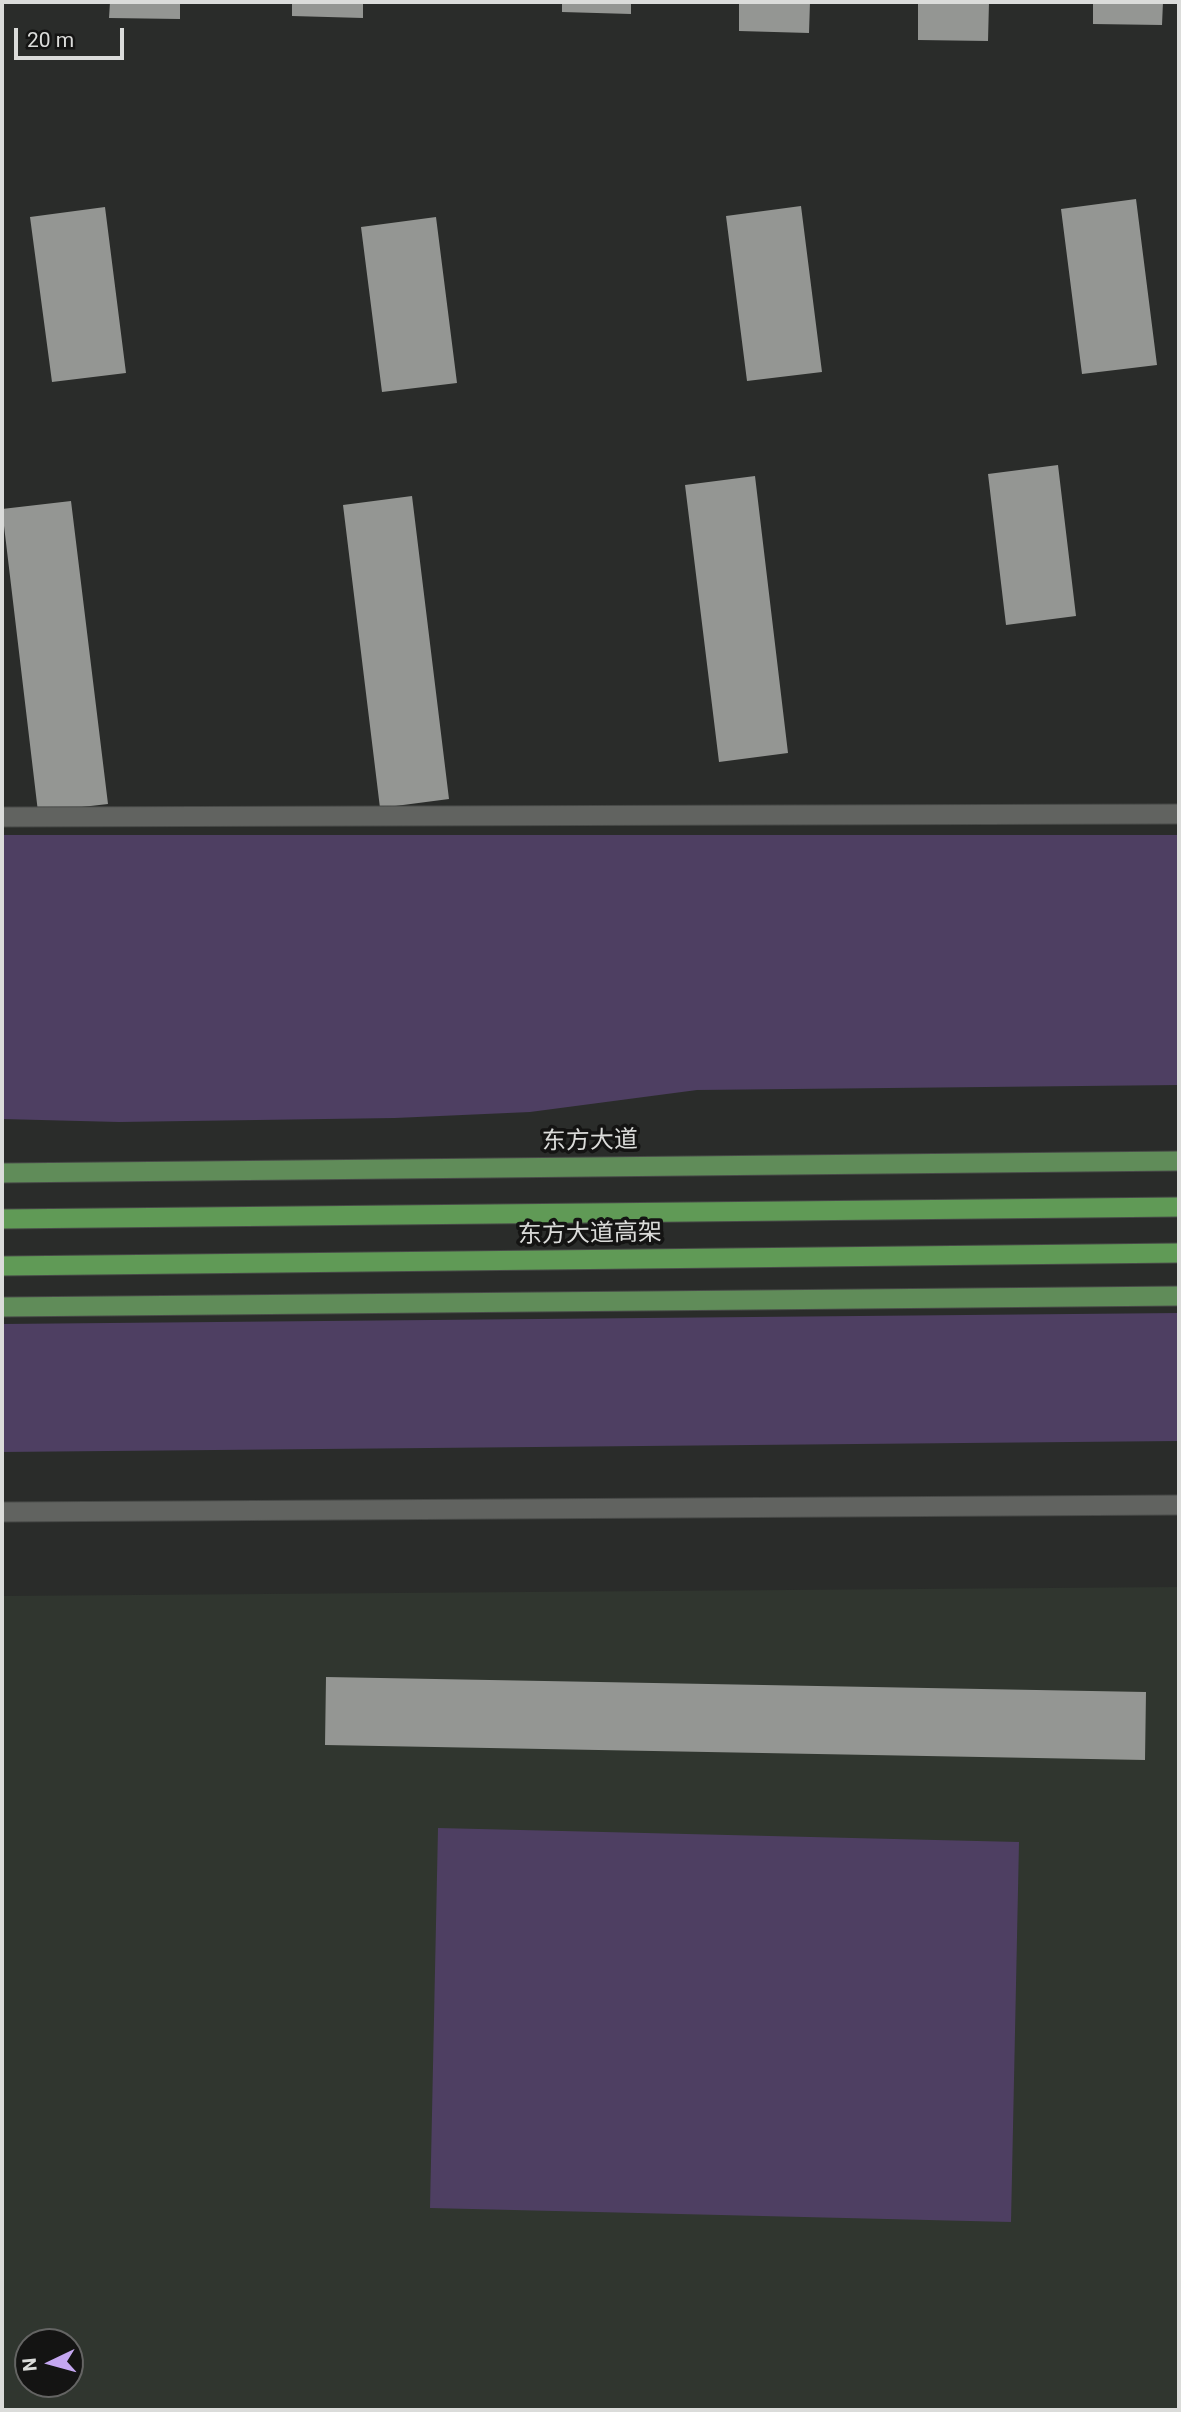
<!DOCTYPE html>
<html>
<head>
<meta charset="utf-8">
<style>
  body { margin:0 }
  #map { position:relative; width:1181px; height:2412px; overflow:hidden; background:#2a2c2a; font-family:Roboto,sans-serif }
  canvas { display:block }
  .frame { position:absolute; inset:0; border:4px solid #dbdcda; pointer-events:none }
  .north { position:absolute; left:14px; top:2328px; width:70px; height:70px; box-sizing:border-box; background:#141413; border:2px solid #646463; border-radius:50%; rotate:265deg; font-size:19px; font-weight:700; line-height:28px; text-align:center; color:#dbdcda }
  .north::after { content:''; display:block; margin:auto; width:24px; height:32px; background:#c5a7f1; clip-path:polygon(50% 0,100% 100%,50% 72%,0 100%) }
  .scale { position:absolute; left:14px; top:28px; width:110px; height:32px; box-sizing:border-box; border:4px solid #dbdcda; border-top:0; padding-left:9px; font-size:21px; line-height:24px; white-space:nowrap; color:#dbdcda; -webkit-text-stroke:5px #141413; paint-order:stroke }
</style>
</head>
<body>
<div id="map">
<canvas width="1181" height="2412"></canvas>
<div class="frame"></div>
<div class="north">N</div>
<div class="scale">20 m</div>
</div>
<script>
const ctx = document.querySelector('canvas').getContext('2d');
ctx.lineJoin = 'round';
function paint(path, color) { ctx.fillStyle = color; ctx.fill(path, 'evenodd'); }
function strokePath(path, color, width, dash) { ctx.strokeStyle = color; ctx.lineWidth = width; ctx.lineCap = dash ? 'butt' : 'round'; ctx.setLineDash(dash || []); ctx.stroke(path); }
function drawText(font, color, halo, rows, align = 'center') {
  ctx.font = font + ' Roboto,"Noto Sans SC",sans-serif'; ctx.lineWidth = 7; ctx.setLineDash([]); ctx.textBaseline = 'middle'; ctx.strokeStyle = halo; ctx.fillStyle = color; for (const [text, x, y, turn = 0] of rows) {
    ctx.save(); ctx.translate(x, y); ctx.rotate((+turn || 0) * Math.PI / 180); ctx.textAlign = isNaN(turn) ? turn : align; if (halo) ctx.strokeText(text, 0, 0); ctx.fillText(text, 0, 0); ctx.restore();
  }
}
const built = new Path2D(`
  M1179,1587V2410H2V1596ZM28,2342H70V2384H28Z`);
const green = new Path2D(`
  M2,835H1179V1085L697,1090L530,1112L395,1118L119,1122L2,1119Z
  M1179,1313V1441L2,1452V1324Z
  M438,1828L1019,1842L1011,2222L430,2208Z`);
const building = new Path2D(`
  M110,2H180V19L109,18Z
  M292,2H363V18L292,16Z
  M562,2H631V14L562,12Z
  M739,2H810L809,33L739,31Z
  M918,2H989L988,41L918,40Z
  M1093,2H1163L1162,25L1093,24Z
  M1136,199L1157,365L1082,374L1061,209Z
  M801,206L822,372L747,381L726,216Z
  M105,207L126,373L52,382L30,217Z
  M436,217L457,383L382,392L361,227Z
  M1058,465L1076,616L1006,625L988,474Z
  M755,476L788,753L719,762L685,485Z
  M412,496L449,799L380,808L343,505Z
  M71,501L108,804L38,812L2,509Z
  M326,1677L1146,1692L1145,1760L325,1745Z`);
const tertiary = new Path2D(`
  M2,817L1179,814
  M2,1512L1179,1505`);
const primary = new Path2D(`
  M2,1173L1179,1161
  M2,1307L1179,1296`);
const trunk = new Path2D(`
  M2,1219L1179,1207
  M2,1266L1179,1253`);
const streetNames = [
  ["东方大道",590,1142,-1],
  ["东方大道高架",590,1235,-1]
];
paint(built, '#30362f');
paint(green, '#4e3f62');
paint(building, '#949693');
strokePath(tertiary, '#474947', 21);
strokePath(primary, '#474947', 21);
strokePath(trunk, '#474947', 21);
strokePath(tertiary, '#616360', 19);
strokePath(primary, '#608c59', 19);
strokePath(trunk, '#609a56', 19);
drawText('24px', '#dbdcda', '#141413', streetNames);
</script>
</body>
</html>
